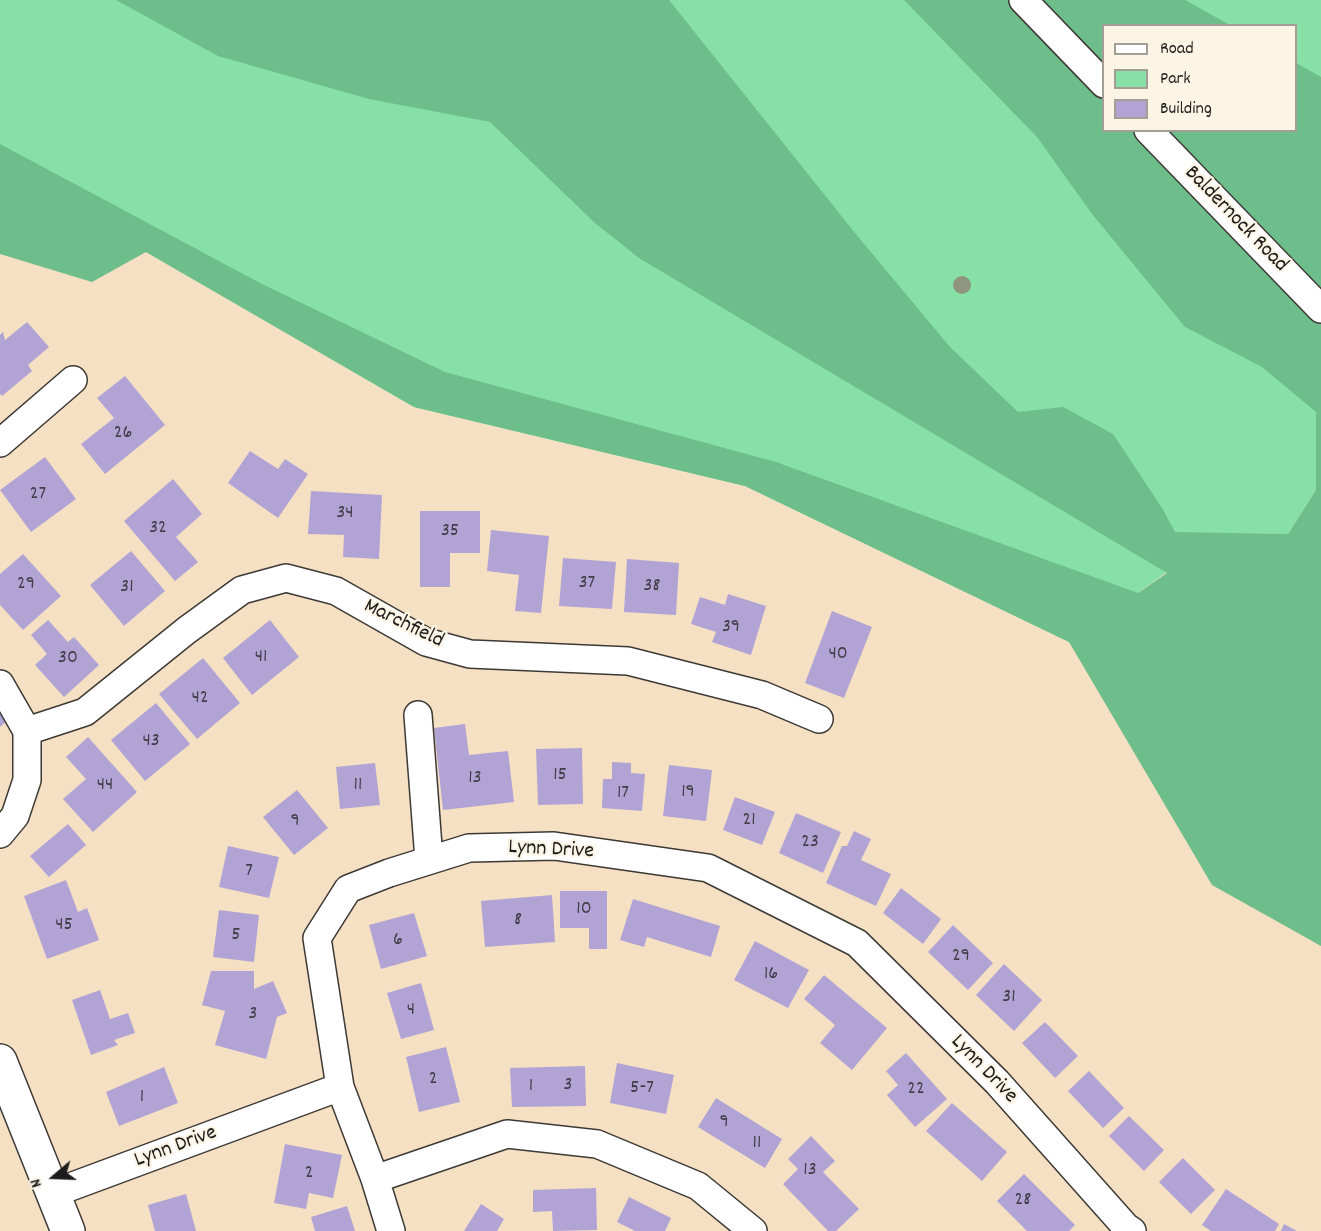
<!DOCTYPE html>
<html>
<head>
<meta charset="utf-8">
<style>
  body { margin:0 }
  #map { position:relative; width:1321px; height:1231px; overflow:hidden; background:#f5e0c3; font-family:Dekko,sans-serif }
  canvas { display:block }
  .legend { position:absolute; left:1102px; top:24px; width:195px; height:108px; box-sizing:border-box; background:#fcf5e5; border:2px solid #a29e95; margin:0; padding:8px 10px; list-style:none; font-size:18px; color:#1c1c1c }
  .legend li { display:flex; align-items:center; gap:12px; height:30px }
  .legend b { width:30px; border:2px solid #a29e95 }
  .north { position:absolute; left:24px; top:1147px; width:60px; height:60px; -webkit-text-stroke:4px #fcf5e5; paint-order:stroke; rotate:251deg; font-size:16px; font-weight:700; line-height:24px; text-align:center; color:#1c1c1c }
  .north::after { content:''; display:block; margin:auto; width:21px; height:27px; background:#1c1c1c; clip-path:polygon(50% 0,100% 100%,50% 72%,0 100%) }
</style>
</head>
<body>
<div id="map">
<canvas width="1321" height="1231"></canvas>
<ul class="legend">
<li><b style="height:8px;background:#fff"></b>Road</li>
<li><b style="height:16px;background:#87e0a6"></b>Park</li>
<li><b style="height:16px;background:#b1a4d5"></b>Building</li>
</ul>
<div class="north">N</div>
</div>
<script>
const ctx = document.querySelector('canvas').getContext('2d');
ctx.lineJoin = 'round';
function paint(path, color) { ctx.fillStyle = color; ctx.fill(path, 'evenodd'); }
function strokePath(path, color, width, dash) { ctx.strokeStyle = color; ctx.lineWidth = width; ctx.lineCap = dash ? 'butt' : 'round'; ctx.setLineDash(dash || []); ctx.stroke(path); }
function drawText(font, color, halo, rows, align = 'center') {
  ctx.font = font + ' Dekko,sans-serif'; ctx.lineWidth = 4.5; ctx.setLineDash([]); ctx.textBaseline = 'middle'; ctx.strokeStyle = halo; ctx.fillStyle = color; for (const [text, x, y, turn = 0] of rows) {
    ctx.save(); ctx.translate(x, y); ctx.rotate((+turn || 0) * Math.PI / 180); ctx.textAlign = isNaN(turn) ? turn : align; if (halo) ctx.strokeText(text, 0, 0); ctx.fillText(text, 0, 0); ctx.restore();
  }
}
const green = new Path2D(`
  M0,0H1321V486L1316,490L1288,534L1174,533L1167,572L1069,642L745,486L414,407L146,252L0,181ZM1104,26H1296V130H1104Z`);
const forest = new Path2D(`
  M116,0H669L855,233L950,347L1018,412L1063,407L1113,434L1162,508L1175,532L1288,534L1316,490V412L1262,367L1185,327L1092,214L1037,137L904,0H1185L1230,25L1104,26V130H1296V63L1321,77V946L1212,885L1069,642L745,486L414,407L146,252L92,282L0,254V144L262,284L445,372L776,462L1138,593L1167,573L639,258L595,223L490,122L369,99L218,56Z`);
const building = new Path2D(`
  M27,322L49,347L28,365L32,371L2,396L0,394V335L3,332L5,340Z
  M125,376L165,425L105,474L81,444L114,418L97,398Z
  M250,451L278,469L285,459L308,474L278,518L228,483Z
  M45,457L76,499L31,532L0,490Z
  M173,479L202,514L176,537L198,562L175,581L124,521Z
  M311,491L382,495L379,559L343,557L344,535L308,534Z
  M420,511H480V553H450V587H420Z
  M491,530L549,536L541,613L515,611L519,575L487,571Z
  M131,551L165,591L124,626L90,585Z
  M23,554L61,596L23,630L0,605V574Z
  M563,558L616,562L612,609L559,606Z
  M627,559L679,563L676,615L624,612Z
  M728,594L766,606L751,655L712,642L716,632L691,624L700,597L725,605Z
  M832,611L872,627L844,698L805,683Z
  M48,620L68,642L74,637L99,665L64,697L35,665L47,654L31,635Z
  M270,620L299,657L252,695L223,658Z
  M203,658L240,703L197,739L159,694Z
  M156,703L190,744L145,781L111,740Z
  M0,709L8,720L0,727Z
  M465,724L469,755L508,751L514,802L443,810L434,728Z
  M88,737L137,792L93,832L63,799L86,779L66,757Z
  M582,748L583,804L538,805L536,749Z
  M612,762L631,763V773L645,774L642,811L602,808L603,779H612Z
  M375,763L380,805L340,809L336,767Z
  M669,765L712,770L706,821L663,816Z
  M297,790L328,828L294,855L263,817Z
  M735,797L775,812L762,845L723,830Z
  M796,813L841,832L823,873L779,853Z
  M68,824L86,845L49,877L30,856Z
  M854,831L871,839L861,860L891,874L876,906L826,883L842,846H847Z
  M228,846L279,857L269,898L219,887Z
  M66,880L78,912L87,908L99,940L47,959L24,896Z
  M901,888L941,919L923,944L883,913Z
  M560,891H607V949H589V928H560Z
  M552,895L555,942L485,947L481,901Z
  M633,899L720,926L711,957L647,937L644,947L620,940Z
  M219,910L259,915L254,962L213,957Z
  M414,913L427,956L381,969L369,925Z
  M953,925L993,963L968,990L928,952Z
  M755,941L809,970L788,1008L734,980Z
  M1004,964L1042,1000L1014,1031L976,995Z
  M211,971H254V989L273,981L287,1013L277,1017L266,1059L215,1045L225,1011L202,1005Z
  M824,975L887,1028L852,1070L820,1043L835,1025L804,999Z
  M421,983L434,1030L401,1039L387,993Z
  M100,990L110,1019L128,1013L135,1033L114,1040L118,1045L91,1055L72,1000Z
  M1045,1022L1078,1056L1055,1078L1022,1043Z
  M446,1047L460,1102L419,1112L406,1057Z
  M906,1053L947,1099L915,1127L887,1095L898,1085L886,1071Z
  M617,1063L674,1075L666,1114L610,1103Z
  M585,1066L586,1106L512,1107L510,1068Z
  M164,1067L178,1103L119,1126L106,1092Z
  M1089,1071L1124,1108L1103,1128L1068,1091Z
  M716,1098L782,1139L765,1168L698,1127Z
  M952,1103L1007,1152L982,1181L926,1131Z
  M1129,1116L1164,1150L1144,1171L1109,1136Z
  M811,1136L835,1161L823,1172L859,1209L836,1231H828L783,1184L798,1169L788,1159Z
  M285,1144L342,1155L333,1198L309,1193L306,1209L274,1203Z
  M1183,1158L1215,1190L1191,1214L1159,1182Z
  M1024,1174L1075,1225L1069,1231H1027L997,1201Z
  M596,1188L597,1230L553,1231L552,1211L533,1212V1190Z
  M1226,1189L1279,1224L1275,1231H1211L1202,1225Z
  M186,1194L196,1231H155L148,1205Z
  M629,1197L671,1218L665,1231H635L617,1222Z
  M481,1204L504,1219L497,1231H464Z
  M347,1206L355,1231H315L311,1217Z
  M1284,1224L1297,1231H1281Z`);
const street = new Path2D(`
  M1023,0L1104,84
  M1148,130L1321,309
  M0,443L73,380
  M0,684L27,731
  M418,715L429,860
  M0,834L15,816L27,780V731L85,712L187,630L242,590L286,578L336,591L426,642L470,654L628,661L762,695L819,719
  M375,1179L507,1134L597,1144L698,1186L753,1231
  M54,1193L340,1087
  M391,1231L375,1179L340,1087L317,938L348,889L389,873L469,848L554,846L708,868L857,943L997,1082L1126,1227L1132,1231`);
const primary = new Path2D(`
  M0,1061L68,1231`);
const trees = [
  [962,285]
];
const numberNames = [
  ["26",123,434],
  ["27",38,495],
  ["34",345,514],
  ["32",158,529],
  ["35",450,532],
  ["37",587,584],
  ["29",26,585],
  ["38",652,587],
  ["31",127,588],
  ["39",731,628],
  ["40",838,655],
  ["41",261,658],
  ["30",68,659],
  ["42",200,699],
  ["43",151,742],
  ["15",560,776],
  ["13",475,779],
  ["44",105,786],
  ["11",358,786],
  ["19",688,793],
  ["17",623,794],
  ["21",749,821],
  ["9",295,822],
  ["23",810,843],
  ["7",249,872],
  ["10",584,910],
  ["8",518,921],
  ["45",64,926],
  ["5",236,936],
  ["6",398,941],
  ["29",961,957],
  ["16",771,975],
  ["31",1009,998],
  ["4",411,1011],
  ["3",253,1015],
  ["2",433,1080],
  ["3",568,1086],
  ["1",531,1087],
  ["5-7",642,1089],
  ["22",916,1090],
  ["1",142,1098],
  ["9",724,1123],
  ["11",757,1144],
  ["13",810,1171],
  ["2",309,1174],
  ["28",1023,1201]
];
const streetNames = [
  ["Baldernock Road",1235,220,46],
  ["Marchfield",403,625,26],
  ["Lynn Drive",551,851,3],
  ["Lynn Drive",983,1070,46],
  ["Lynn Drive",176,1148,-20]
];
paint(green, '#87e0a6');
paint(forest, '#6dbe8b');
paint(building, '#b1a4d5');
strokePath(street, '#3d3935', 30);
strokePath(primary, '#3d3935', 36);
strokePath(street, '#fff', 27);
strokePath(primary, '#fff', 33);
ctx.fillStyle = '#8f957e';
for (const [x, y] of trees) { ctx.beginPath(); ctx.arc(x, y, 9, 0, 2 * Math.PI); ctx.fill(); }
drawText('20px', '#413e4a', null, numberNames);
drawText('22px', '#1c1c1c', '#fcf5e5', streetNames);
</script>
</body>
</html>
